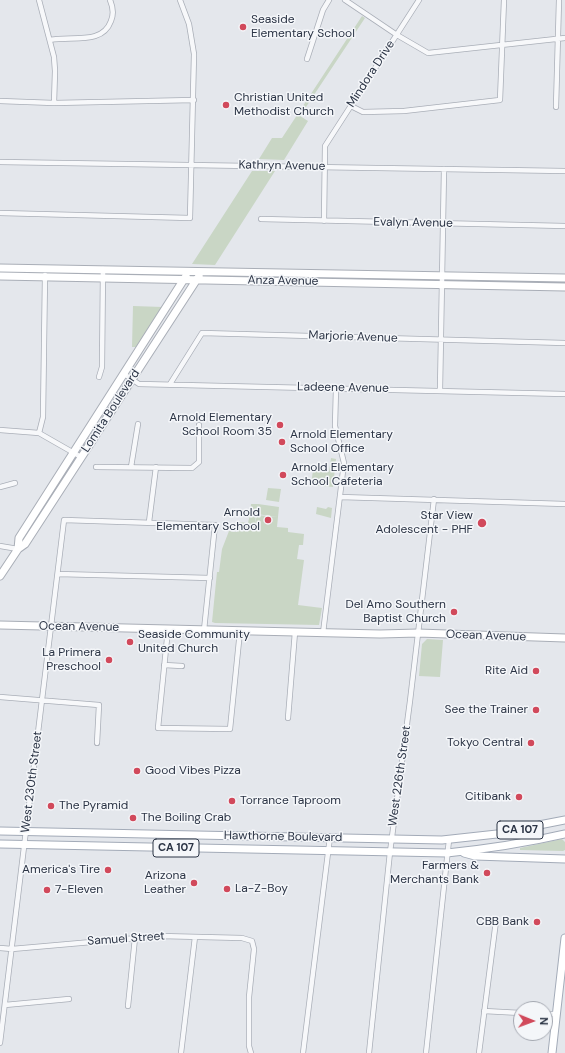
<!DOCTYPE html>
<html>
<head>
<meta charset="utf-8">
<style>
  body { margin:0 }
  #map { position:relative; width:565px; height:1053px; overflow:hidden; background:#e4e7ec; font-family:"DM Sans",sans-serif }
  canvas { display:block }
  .north { position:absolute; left:513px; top:1001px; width:40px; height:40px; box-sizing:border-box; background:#f4f6f9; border:1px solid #a4a8b1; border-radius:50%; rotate:91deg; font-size:11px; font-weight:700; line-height:16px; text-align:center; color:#2b3445 }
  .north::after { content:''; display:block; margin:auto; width:14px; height:18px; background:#d1495b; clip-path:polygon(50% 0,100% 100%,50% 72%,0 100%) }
</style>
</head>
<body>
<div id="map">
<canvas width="565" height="1053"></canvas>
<div class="north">N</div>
</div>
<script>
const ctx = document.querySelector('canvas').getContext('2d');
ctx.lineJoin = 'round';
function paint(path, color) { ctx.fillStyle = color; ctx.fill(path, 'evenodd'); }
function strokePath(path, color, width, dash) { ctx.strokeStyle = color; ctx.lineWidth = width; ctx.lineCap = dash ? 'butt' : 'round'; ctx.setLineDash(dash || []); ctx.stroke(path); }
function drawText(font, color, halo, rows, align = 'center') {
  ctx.font = font + ' "DM Sans",sans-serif'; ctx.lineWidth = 3; ctx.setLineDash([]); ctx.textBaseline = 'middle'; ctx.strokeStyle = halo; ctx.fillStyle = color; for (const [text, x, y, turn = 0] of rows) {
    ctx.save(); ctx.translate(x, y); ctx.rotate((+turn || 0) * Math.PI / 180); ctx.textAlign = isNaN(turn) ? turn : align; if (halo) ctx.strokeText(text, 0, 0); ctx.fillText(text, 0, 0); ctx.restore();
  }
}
const green = new Path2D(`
  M362,16L365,18L300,116L308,121L284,160L259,159L272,138H282Z
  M252,171H275L215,265L192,264Z
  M202,271L565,278V287L197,279Z
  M133,306L163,307L136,347H132Z
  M331,458L336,459L333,487L311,485L313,470L329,472Z
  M268,488L281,489L279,502L266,500Z
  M251,504H258L256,514L250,513Z
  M258,504L279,507L278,517L257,514Z
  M317,507L326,509L328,507L332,508L331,518L316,514Z
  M250,514L256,515L255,524L257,515L278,517L277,527L288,528V532L304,534L303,545H299L297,559L304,560L298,605L322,608L319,625L215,623L212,622L217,572H219L222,549L229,531L237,532L238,522L248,523Z
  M427,639L443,640L440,677L419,676L422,644Z
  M562,839L565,842V850L563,851L520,850V848Z`);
const street = new Path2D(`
  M39,0L54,57L55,71L54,103
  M345,0L397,35L428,53L565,38
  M50,40C70,35 102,46 111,21C114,14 113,7 110,0
  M307,59L323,10L329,0
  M0,101L54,103L194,100
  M351,106L363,112L404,111L500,100L504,0
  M556,107L559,0
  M0,162L565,171
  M0,213L190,218L194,54L189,24L180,0
  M261,219L565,226
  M324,221L325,146L419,0
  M124,374L139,384L565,394
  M99,377L102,367L103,269
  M170,384L202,333L565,343
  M440,390L444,169
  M0,430L39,433L81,457
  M39,433L43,417L45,275
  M96,467L192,468L199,462V425
  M131,467L138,424
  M0,487L15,483
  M340,497L565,504
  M149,522L156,467
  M0,546L18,549
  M58,574L210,578
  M168,629L158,728L230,729L240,631
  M323,633L344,463L335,426L336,388
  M164,665L182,666
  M0,697L99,705L97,743
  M288,718L295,632
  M0,948L12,949L160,936L242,938L252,941L254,949L249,997V1046L251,1053
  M5,1005L69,999
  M128,1006L135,938
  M484,1011L521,1013
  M545,1014H557
  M0,1043L64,520L215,525L204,630
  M181,1053L195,937
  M303,1053L330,837
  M369,1053L390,852L410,701L434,499
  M426,1053L449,840
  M479,1053L496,921`);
const secondary = new Path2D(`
  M0,268L565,278
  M0,276L565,287
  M18,549L19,538L186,276
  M0,576L18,549L25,544L199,276
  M0,625L380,634L418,633L565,638`);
const primary = new Path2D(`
  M0,831L442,840L506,833L539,825L565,820
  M0,844L447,853C487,849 526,843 565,834
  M464,853L475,856L565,859
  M552,1053L565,938`);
const markers = [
  [243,27,4,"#d1495b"],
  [226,105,4,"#d1495b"],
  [280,425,4,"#d1495b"],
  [282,442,4,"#d1495b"],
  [283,475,4,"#d1495b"],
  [268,520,4,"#d1495b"],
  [482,523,5,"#d1495b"],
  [454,612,4,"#d1495b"],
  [130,642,4,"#d1495b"],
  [109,660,4,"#d1495b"],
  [536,671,4,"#d1495b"],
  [536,710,4,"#d1495b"],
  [531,743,4,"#d1495b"],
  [137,771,4,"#d1495b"],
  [519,797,4,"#d1495b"],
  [232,801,4,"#d1495b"],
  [51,806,4,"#d1495b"],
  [133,818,4,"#d1495b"],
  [108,870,4,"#d1495b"],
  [487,873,4,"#d1495b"],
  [194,883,4,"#d1495b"],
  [227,889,4,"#d1495b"],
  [47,890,4,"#d1495b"],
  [537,922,4,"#d1495b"]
];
const shields = [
  [520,830,46],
  [176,848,46]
];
const shieldNames = [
  ["CA 107",520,830],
  ["CA 107",176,848]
];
const poiNames = [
  ["Seaside",251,20,"left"],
  ["Elementary School",251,34,"left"],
  ["Christian United",234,98,"left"],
  ["Methodist Church",234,112,"left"],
  ["Arnold Elementary",272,418],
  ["School Room 35",272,432],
  ["Arnold Elementary",290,435,"left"],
  ["School Office",290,449,"left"],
  ["Arnold Elementary",291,468,"left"],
  ["School Cafeteria",291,482,"left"],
  ["Arnold",260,513],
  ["Elementary School",260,527],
  ["Star View",473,516],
  ["Adolescent - PHF",473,530],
  ["Del Amo Southern",446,605],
  ["Baptist Church",446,619],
  ["Seaside Community",138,635,"left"],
  ["United Church",138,649,"left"],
  ["La Primera",101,653],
  ["Preschool",101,667],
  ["Rite Aid",528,671],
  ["See the Trainer",528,710],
  ["Tokyo Central",523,743],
  ["Good Vibes Pizza",145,771,"left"],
  ["Citibank",511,797],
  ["Torrance Taproom",240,801,"left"],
  ["The Pyramid",59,806,"left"],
  ["The Boiling Crab",141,818,"left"],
  ["Farmers &",479,866],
  ["Merchants Bank",479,880],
  ["America's Tire",100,870],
  ["Arizona",186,876],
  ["Leather",186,890],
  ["La-Z-Boy",235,889,"left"],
  ["7-Eleven",55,890,"left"],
  ["CBB Bank",529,922]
];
const streetNames = [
  ["Mindora Drive",371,74,-57],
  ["Kathryn Avenue",282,166,1],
  ["Evalyn Avenue",413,223,1],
  ["Anza Avenue",283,281,1],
  ["Marjorie Avenue",353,337,2],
  ["Ladeene Avenue",343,388,1],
  ["Lomita Boulevard",111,411,-57],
  ["Ocean Avenue",79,627,1],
  ["Ocean Avenue",486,636,2],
  ["West 226th Street",400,776,-82],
  ["West 230th Street",32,782,-83],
  ["Hawthorne Boulevard",283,837,1],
  ["Samuel Street",126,939,-4]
];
paint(green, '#c9d6c5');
strokePath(street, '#a9aeb7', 6);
strokePath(secondary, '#a9aeb7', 9);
strokePath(primary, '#a3abb8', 9);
strokePath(street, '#f7f8fa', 4.5);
strokePath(secondary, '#fff', 7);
strokePath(primary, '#fff', 7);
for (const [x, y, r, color] of markers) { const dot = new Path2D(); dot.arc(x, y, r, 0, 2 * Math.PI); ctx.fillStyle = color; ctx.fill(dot); strokePath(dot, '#f4f6f9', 1.5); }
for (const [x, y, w] of shields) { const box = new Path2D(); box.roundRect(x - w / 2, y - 9, w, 18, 3); ctx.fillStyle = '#f4f6f9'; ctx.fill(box); strokePath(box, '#2b3445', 1); }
drawText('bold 11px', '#2b3445', null, shieldNames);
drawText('12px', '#2b3445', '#f4f6f9', poiNames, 'right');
drawText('12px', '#2b3445', '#f4f6f9', streetNames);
</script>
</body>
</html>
